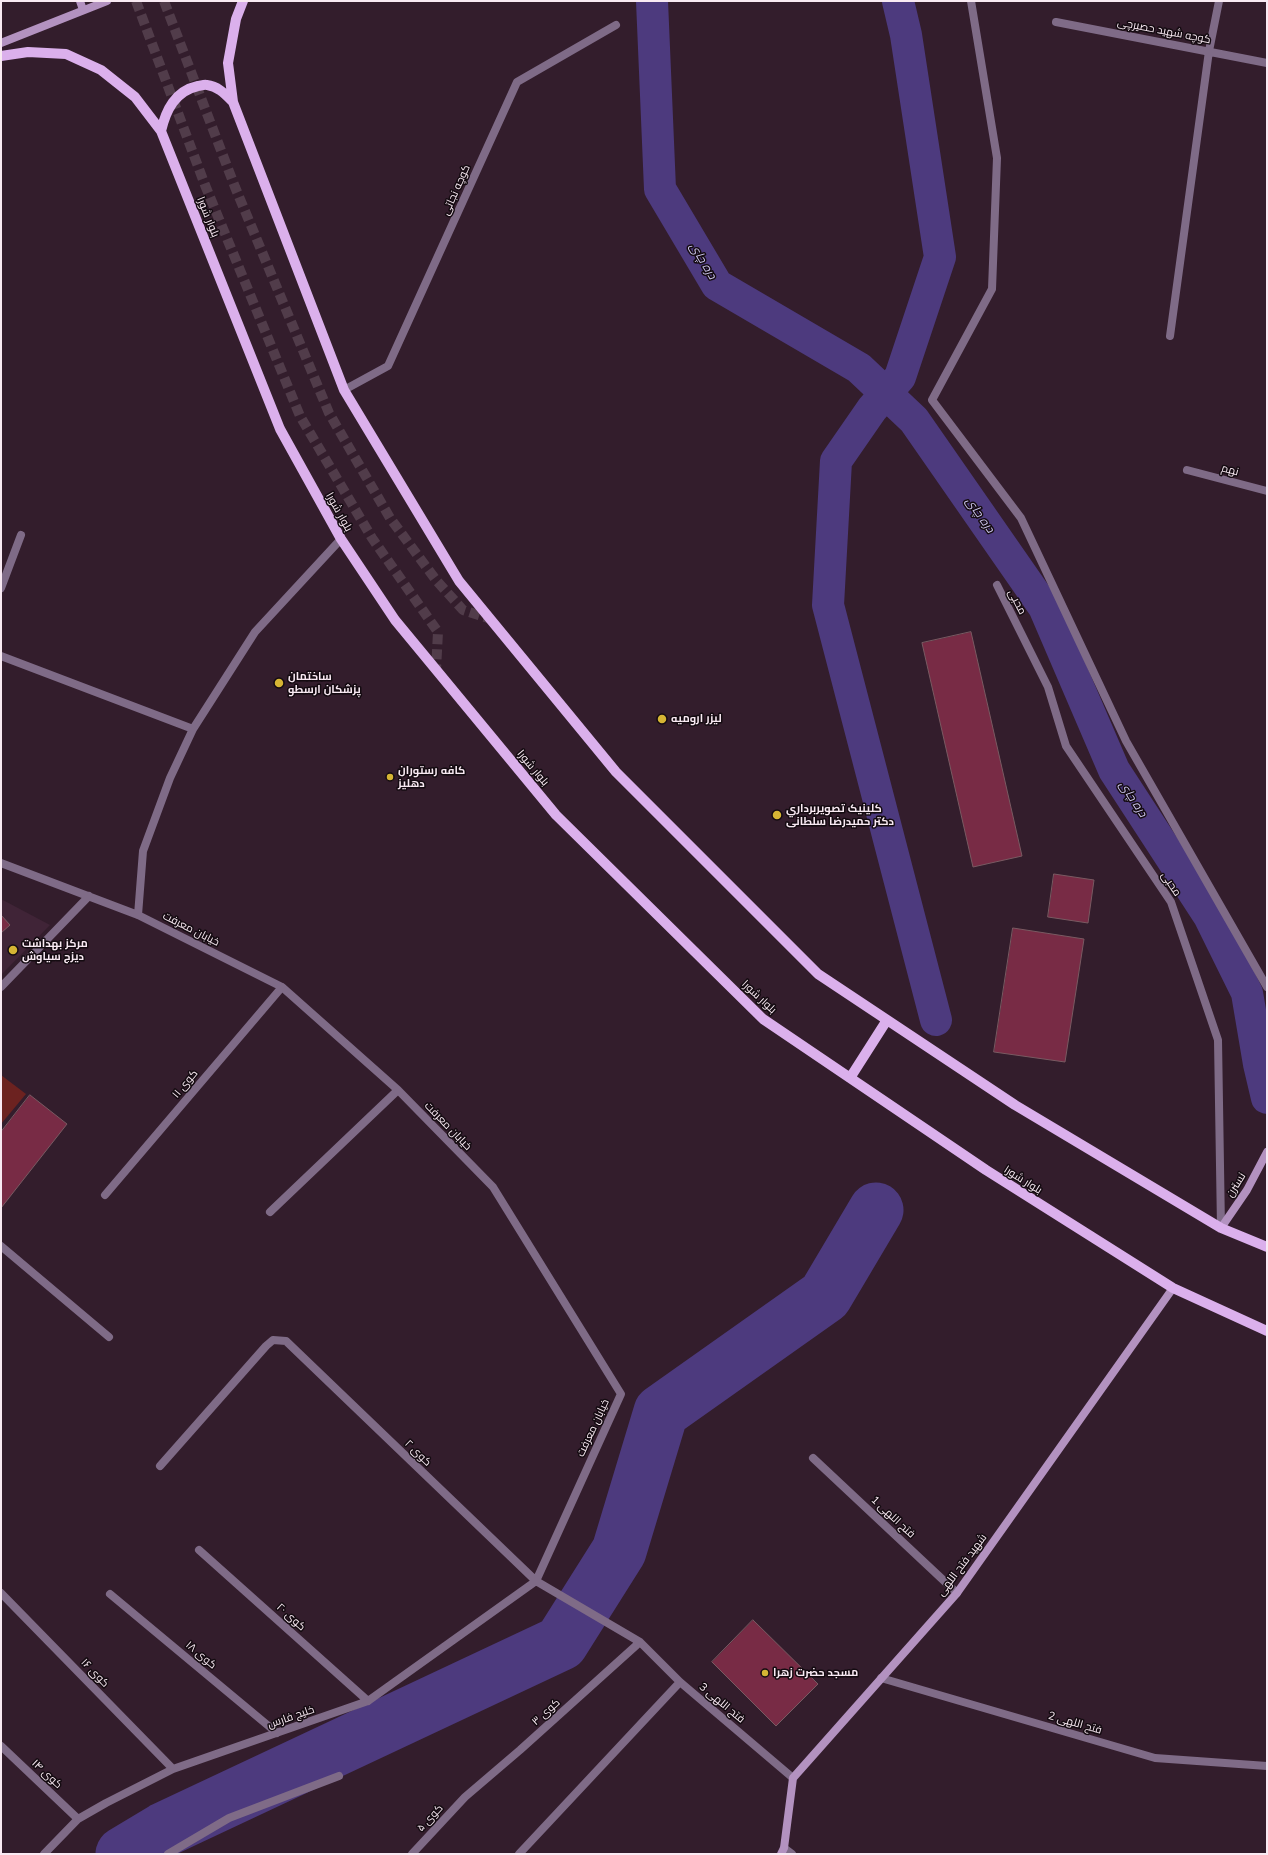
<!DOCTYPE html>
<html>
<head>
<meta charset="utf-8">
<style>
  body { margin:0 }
  #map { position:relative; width:1268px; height:1855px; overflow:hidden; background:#331d2c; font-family:Mulish,sans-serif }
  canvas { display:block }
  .frame { position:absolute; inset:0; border:2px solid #f9eaf3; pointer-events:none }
</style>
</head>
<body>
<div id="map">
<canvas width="1268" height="1855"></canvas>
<div class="frame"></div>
</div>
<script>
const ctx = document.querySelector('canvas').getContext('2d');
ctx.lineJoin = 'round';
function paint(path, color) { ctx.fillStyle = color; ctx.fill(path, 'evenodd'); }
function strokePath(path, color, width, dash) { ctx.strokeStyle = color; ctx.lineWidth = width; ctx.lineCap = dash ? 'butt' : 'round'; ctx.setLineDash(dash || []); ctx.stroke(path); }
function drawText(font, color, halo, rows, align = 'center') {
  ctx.font = font + ' Mulish,Cairo,sans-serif'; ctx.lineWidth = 3; ctx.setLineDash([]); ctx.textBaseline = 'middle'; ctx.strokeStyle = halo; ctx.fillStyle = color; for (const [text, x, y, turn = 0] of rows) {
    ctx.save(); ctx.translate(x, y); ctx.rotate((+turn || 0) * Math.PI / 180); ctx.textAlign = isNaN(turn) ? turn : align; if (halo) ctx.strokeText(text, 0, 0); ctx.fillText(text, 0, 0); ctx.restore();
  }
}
const built = new Path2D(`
  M1,899L50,925L1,975Z`);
const green = new Path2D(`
  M1,1075L26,1094L1,1124Z`);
const canal = new Path2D(`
  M652,1L660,189L717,285L859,368L914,420L1044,607L1114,770L1209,916L1247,993L1259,1064L1267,1098
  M898,1L906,35L940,257L900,377L872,409L836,461L828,605L936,1020`);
const river = new Path2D(`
  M123,1854L163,1830L561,1643L619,1551L661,1412L825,1296L876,1210`);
const building = new Path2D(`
  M971,632L1022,856L973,867L922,643Z
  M1054,874L1094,880L1088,923L1048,917Z
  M1,915L10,925L1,933Z
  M1013,928L1084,939L1065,1062L994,1052Z
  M30,1095L67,1124L1,1208V1132Z
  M753,1620L818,1684L776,1726L712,1662Z`);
const primaryTunnel = new Path2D(`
  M136,1L205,185L300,416L372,538L438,632L436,670
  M164,1L235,187L329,413L390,518L436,580L463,610L491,619`);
const street = new Path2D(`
  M971,1L997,158L992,289L932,400L1021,518L1126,741L1267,987
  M1056,22L1267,63
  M1170,336L1209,51L1219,1
  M344,390L388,366L517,82L616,25
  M1187,470L1267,491
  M997,585L1048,687L1066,746L1171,902L1218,1040L1221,1228
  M1,588L21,535
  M1,656L193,729
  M1,863L138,915L282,987L398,1090L493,1187L621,1394L536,1581L368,1701L173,1769L106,1803L78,1819L44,1854
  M138,915L143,851L170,778L193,729L255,632L341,539
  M1,987L89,896
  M105,1195L282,987
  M270,1212L398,1090
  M1,1246L109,1337
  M813,1458L957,1593
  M160,1466L266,1346L273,1340L286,1341L536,1581L640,1642L680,1682L793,1778
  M199,1550L368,1701
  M1,1593L173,1769
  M110,1594L277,1733
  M881,1678L1155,1758L1267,1766
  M1,1746L78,1819
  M784,1848L792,1854
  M168,1854L229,1818L339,1776
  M412,1854L465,1797L520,1750L640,1642
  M519,1854L680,1682`);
const secondary = new Path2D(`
  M80,1L83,10
  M1,43L107,1
  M1221,1228L1247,1190L1267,1152
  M781,1854L784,1848L793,1778L957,1593L1173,1288`);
const primary = new Path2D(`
  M243,1L236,19L228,63L233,102L344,390L459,581L616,772L818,974L1015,1105L1221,1228L1267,1247
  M1,56L28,52L66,54L101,70L135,97L161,131L280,429L341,539L395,620L556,815L763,1019L986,1170L1173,1288L1267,1331
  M161,131C166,110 175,91 198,86C201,86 204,84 207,85C218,86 226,95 233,102
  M850,1078L887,1020`);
const markers = [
  [279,683,5,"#d6b534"],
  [662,719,5,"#d6b534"],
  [390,777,4,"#d6b534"],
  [777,815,5,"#d6b534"],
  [13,950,5,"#d6b534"],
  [765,1673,4,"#d6b534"]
];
const streetNames = [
  ["کوچه شهید حصیرچی",1164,31,11],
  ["کوچه نجاتی",456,190,-66],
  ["بلوار شورا",208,217,68],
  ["نهم",1230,470,15],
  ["بلوار شورا",339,512,61],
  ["محبی",1017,602,63],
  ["بلوار شورا",533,768,50],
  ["محبی",1171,884,57],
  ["خیابان معرفت",191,929,27],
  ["بلوار شورا",759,997,43],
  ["کوی ۱۱",185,1084,-50],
  ["خیابان معرفت",448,1126,46],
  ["بلوار شورا",1023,1180,32],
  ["نسترن",1236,1185,-58],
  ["خیابان معرفت",593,1428,-65],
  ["کوی ۲",418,1453,44],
  ["فتح اللهی 1",893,1517,43],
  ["شهید فتح اللهی",962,1565,-53],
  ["کوی ۲۰",291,1617,42],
  ["کوی ۱۸",201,1655,40],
  ["کوی ۱۶",95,1673,46],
  ["فتح اللهی 3",722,1703,40],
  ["کوی ۳",546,1712,-42],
  ["خلیج فارس",291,1717,-19],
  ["فتح اللهی 2",1075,1723,16],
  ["کوی ۱۴",47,1774,43],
  ["کوی ۵",430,1818,-47]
];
const poiNames = [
  ["ساختمان",288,677],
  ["پزشکان ارسطو",288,690],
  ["لیزر ارومیه",671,719],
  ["کافه رستوران",398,771],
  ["دهلیز",398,784],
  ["کلینیک تصويربرداري",786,809],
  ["دکتر حمیدرضا سلطانی",786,822],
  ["مرکز بهداشت",22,944],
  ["دیزج سیاوش",22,957],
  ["مسجد حضرت زهرا",773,1673]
];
const waterNames = [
  ["دره چای",703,261,59],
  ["دره چای",980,515,55],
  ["دره چای",1133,799,57]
];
paint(built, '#402437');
paint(green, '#6c2220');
strokePath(canal, '#4d3a7e', 32);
strokePath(river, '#4d3a7e', 55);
paint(building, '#782b45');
strokePath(building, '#795a62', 1);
strokePath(primaryTunnel, '#513c4a', 10, [10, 5]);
strokePath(street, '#7f6b87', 8);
strokePath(secondary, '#b392c0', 8);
strokePath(primary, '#dbb0ec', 10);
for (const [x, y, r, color] of markers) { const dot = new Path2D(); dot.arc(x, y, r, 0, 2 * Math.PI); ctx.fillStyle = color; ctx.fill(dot); strokePath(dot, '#140b11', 1.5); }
drawText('11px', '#f9eaf3', '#140b11', streetNames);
drawText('bold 11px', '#f9eaf3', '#140b11', poiNames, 'left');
drawText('italic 12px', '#d1caf2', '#140b11', waterNames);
</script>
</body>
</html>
